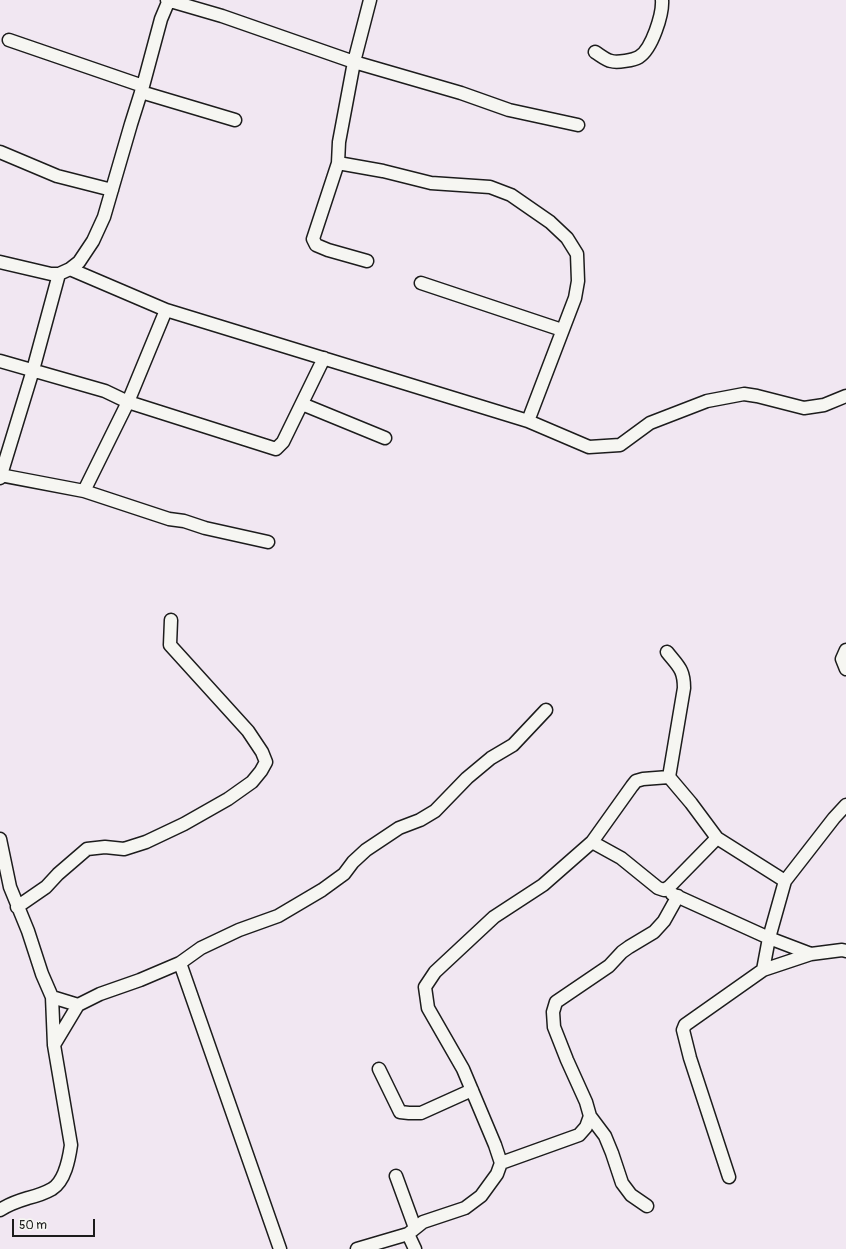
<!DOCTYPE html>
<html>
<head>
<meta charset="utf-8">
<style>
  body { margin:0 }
  #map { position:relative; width:846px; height:1249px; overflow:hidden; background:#f1e7f2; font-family:Pangolin,sans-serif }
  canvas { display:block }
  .scale { position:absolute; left:12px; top:1219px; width:83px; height:18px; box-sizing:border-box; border:2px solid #1c1c1c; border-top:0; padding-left:5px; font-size:12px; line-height:14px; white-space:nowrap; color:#1c1c1c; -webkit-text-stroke:3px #f6f6f2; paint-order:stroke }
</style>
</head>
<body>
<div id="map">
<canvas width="846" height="1249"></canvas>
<div class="scale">50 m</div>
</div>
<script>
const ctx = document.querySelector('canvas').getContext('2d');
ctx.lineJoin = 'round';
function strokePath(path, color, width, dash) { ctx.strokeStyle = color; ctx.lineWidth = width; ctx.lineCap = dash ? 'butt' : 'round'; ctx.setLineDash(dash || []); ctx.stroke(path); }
const street = new Path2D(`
  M167,0L222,16L354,62L461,93L509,110L578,125
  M9,40L143,86
  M595,52C600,55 606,60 611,61C617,63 634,60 639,57C652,49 663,14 662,0
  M141,92L235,120
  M0,152L57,176L112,190
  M338,163L383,171L431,183L490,187L511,195L550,222L567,238L577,254L578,281L575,298L528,421
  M367,261L328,250L316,245L313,239L338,163L339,142L354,62L370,0
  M0,262L51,274H59L70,269L79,262L93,241L104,217L131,124L143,86L161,19L169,0
  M70,269L166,310L528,421L589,447L620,445L650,423L707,401L744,394L757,396L804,408L824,405L846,396
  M421,283L562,330
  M166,310L128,402L84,491L169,519L184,521L205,528L268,542
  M0,361L105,391L128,402L276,449L283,442L324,358
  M302,404L385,438
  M0,475L84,491
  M0,478L33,370L59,274
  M846,650L842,659L846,669
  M667,652C678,666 684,669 684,688L669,777
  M0,839L10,887L28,931L42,974L52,997L54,1045
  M592,842L621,858L658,888L664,890L669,887L717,838
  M785,881L834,818L846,805
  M672,894L769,938L811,954
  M17,907L46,887L58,874L87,849L105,847L124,849L146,842L184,824L228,799L252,782L261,771L266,762L262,752L248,731L170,645L171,620
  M180,963L280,1249
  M52,997L78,1005
  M379,1069L400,1112L409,1113H421L472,1090
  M590,1116L605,1136L612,1153L622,1183L631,1195L647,1206
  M501,1163L579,1135L586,1127L590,1116L586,1102L567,1060L554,1027L553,1012L556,1002L609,966L622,952L629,947L654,932L664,921L678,896
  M396,1176L415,1228
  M729,1177L690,1058L683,1030L685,1025L763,970L811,954L842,950L846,951
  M0,1210C9,1204 18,1201 28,1198C36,1196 45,1193 52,1189C65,1181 69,1159 71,1145L54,1045L78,1005L100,994L140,980L180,963L201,948L239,930L278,916L322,890L344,874L353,862L366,850L399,828L420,820L435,811L467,778L491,758L513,745L546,710
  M408,1234L415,1249
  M357,1249L408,1234L423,1222L465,1208L481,1196L497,1174L501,1163L495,1145L463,1069L428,1008L425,987L435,972L494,917L543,885L592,842L632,786L636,781L643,779L669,777L691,803L717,838L785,881L769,938L763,970`);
strokePath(street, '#1c1c1c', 15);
strokePath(street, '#f6f6f2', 12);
</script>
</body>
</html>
